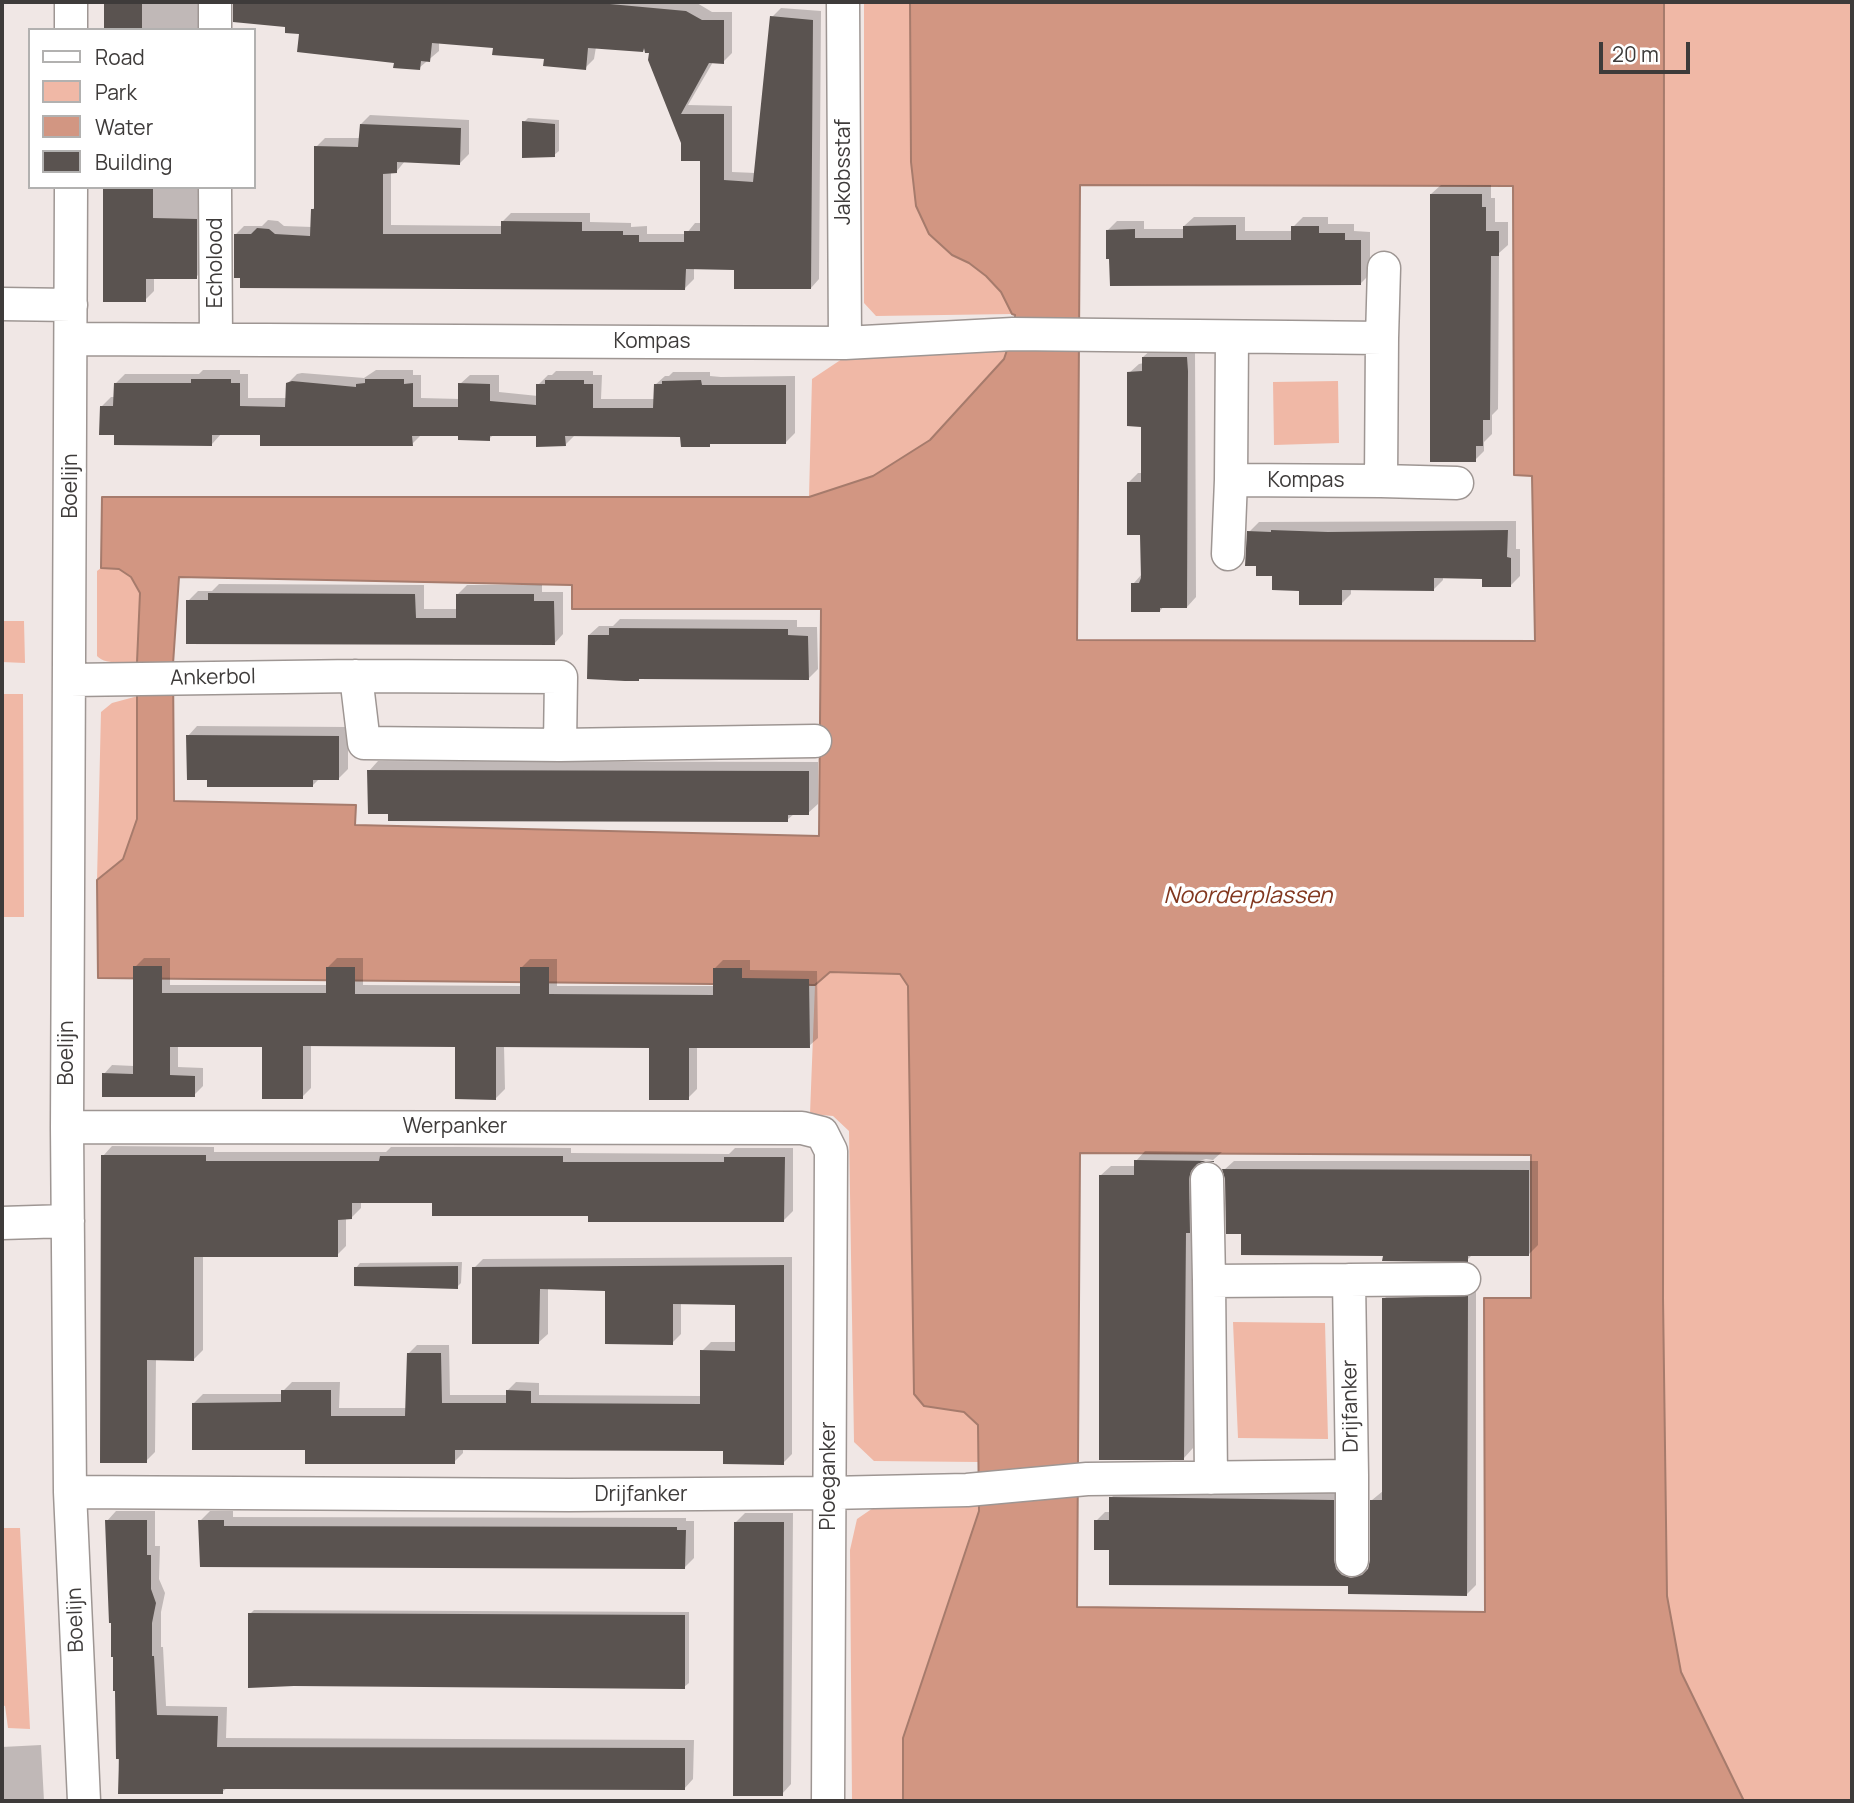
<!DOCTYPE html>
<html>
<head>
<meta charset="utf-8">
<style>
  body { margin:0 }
  #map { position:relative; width:1854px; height:1803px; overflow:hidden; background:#f0e7e5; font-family:Manrope,sans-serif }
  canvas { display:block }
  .frame { position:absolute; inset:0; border:4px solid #3e3b3a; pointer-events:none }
  .legend { position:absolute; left:28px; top:28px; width:228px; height:161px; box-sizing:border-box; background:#fff; border:2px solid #b2b1b0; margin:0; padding:9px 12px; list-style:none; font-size:21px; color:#3e3b3a }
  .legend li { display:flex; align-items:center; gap:14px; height:35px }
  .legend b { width:35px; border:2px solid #b2b1b0 }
  .scale { position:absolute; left:1599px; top:42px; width:91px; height:32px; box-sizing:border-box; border:4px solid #3e3b3a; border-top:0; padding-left:9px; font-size:21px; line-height:24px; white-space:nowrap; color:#3e3b3a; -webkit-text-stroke:5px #fff; paint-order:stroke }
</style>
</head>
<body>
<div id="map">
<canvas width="1854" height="1803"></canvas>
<div class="frame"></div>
<ul class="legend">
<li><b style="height:9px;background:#fff"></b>Road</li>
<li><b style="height:19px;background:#f0b8a6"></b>Park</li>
<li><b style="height:19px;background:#d29682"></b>Water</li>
<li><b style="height:19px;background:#5a5350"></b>Building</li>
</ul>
<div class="scale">20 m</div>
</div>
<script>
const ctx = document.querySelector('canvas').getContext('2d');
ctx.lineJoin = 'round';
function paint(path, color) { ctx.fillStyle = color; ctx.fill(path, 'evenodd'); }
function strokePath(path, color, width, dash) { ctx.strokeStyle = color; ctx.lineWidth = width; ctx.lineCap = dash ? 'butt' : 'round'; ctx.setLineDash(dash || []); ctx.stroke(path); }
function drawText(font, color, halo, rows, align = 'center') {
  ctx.font = font + ' Manrope,sans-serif'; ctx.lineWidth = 7; ctx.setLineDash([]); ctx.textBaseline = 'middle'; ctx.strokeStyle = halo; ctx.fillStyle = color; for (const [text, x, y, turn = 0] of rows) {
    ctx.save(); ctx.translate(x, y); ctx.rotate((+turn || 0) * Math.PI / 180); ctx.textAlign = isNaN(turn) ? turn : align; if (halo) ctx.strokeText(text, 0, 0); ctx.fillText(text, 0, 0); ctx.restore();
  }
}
const green = new Path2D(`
  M864,2H910L911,162L916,206L952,255L969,263L986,276L1001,292L1012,314L876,316L864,303Z
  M1664,2H1852V1801H1744L1681,1672L1667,1596L1663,1298Z
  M1008,347L1004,359L930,441L873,476L809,497L812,379L845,357Z
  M1338,381L1339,443L1274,445L1273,382Z
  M101,568L119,569L131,577L140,592L137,662C124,662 105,665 97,656V571Z
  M2,621H24L25,663L2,662Z
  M2,694H23L24,917H2Z
  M138,696L137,819L123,859L97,880L101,712L112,703Z
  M829,972L900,973L908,986L924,1406L964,1412L978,1425L979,1462L874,1461L854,1442L849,1131L833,1116L810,1114L815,985Z
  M1233,1322L1325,1323L1328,1439L1238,1438Z
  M979,1504V1511L903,1738V1801H852L850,1550L857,1519L876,1506Z
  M2,1528H20L30,1729L8,1728L5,1706L2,1705Z`);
const water = new Path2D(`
  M910,2H1664L1663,1298L1667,1596L1681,1672L1744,1801H903V1738L979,1511L978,1425L964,1412L924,1406L914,1394L908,986L900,974L830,972L815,985L98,978L97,880L123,859L137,819V662L140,593L131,577L119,569L101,568L102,497H809L873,476L930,440L1004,359L1008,347H1015V315L1012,314L1001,292L986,276L969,263L952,255L929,234L916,206L911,162ZM1080,185L1513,186L1514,475L1532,476L1535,641L1077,640ZM179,577L572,585V609H821L819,836L355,825L356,805L174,801L173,664ZM1080,1153L1531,1155V1298H1484L1485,1612L1077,1607Z`);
const shadow = new Path2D(`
  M106,2H205L208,30H106Z
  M235,2H684L697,3L712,12H732V53L723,62H713L688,105L732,106V172L756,173L772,17L781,8L821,11L819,279L811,288L736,269L694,268V279L685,288L235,235L244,226H262L268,220L278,221L284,226L312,227V210L316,206V147L325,138H360L361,124L370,115L469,120V154L460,163L405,161L396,172H391V225L502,226V222L511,213H590V222L631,223V227L647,226V234H686L695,223H702V159L683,143L651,51L645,48L643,51L596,47L594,59L585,68L495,46L439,42V51L419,68L300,33L287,26L235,20Z
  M528,118L559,120V151L554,155L524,122Z
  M1441,185H1491V198H1495V222H1508V245L1499,253L1498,409L1492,415V434L1484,442V451L1475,460L1431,194Z
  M105,187H205V268L196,277H154V291L145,300Z
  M1194,217H1245V231H1293V227L1303,217H1328V224H1354V231L1370,232V274L1360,284H1111L1108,230L1117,221H1144V229H1184V226Z
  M1153,348H1195L1196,597L1187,607L1164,606L1160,611L1133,584L1142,574V534L1129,482L1138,473H1143V425L1129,373L1139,364L1144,363L1143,357Z
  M203,370H240V374H248V398H287V384L297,374L302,373L364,378L376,370H413V375H421V398L460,399V384L470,375H499V392L538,396V385L548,375H552L556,371H593V375H602L601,399H655V385L665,376H669L673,372H710V376L721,377L795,376V433L785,443L712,442L709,445L682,435H575L565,445L538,434H494L489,439L460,435L422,434L412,444L262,433H222L212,444L115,433L101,407L111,397H115V384L125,374H199Z
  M1516,521V549H1520V576L1511,585L1484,577H1443V580L1434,589L1351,588V594L1341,604L1301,589L1274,574L1249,532L1259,522Z
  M219,584L424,585V609H458V594L467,585H542V592H563V634L554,644L188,601L198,591H212Z
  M620,619L797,620V627H817L818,669L809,678L589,635L599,626H613Z
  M197,726L348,727V769L339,778L319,779L313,785L209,778L188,736Z
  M378,761L818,762V804L808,813L794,814L787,820L390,812L369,771Z
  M144,958H170V985H328V967L337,958H363V985L521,986V968L530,959H557V986H714V969L723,960H750V970L817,971L818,1038L809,1046H697V1089L688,1098L651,1046H504L505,1089L496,1098L457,1045H311V1088L302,1097L263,1045H178V1067L203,1068V1086L194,1095L104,1074L112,1065L134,1066L135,967Z
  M112,1146L214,1147V1152H386L391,1147H460L571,1148V1153L729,1154L735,1148H793V1211L784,1220L589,1214L434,1201H361V1208L351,1218H346V1246L337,1255L203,1256V1350L194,1359H156L155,1452L146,1461L103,1156Z
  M1145,1151L1222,1152L1213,1160L1206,1159L1199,1161L1197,1169L1194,1226L1193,1448L1184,1458L1101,1175L1111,1166H1136V1161Z
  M1234,1161H1538V1245L1528,1255L1473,1254L1467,1260L1384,1254L1224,1170Z
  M792,1257V1454L783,1463L725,1449L463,1448V1453L454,1462L307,1448L194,1403L203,1394H283V1391L292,1382H340L339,1408H407L408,1354L417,1345H449L450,1395H507V1391L516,1382L539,1383V1395L702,1396V1351L711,1342H737V1304L681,1303V1334L672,1343L606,1290L548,1287V1334L539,1342L474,1268L483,1259Z
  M462,1262L461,1283L457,1287L356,1268L360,1263Z
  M1476,1288V1585L1466,1595L1350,1584L1111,1549L1096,1521L1105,1512H1111V1498L1120,1489L1342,1491L1362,1570L1370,1568L1372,1500L1383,1491L1384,1299L1393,1290Z
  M116,1511H155V1546H160L159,1579L165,1593L161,1612V1647H163L166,1706L227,1707L226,1738L694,1740L693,1779L684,1789L227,1788L222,1792H120L107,1521Z
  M210,1511H233V1517L686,1518V1521H694V1558L685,1567L202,1565L200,1521Z
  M745,1513H793L791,1784L782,1794L736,1522Z
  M254,1610L689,1612V1683L684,1687L250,1614Z
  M41,1745L44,1801H2V1747Z`);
const building = new Path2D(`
  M104,2H142V30H104Z
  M233,2H588L686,11L702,20H724V64L709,63L681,114H724V180L753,182L770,16L813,20L811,289H734V270L686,269L685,290L240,288V278H234V234H251L257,228L269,229L275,234L310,236L311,209H314V146L358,147L360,124L461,128L460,165L397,162V173L383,174V234H501V221L582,222V231H623V235H639V242H684V231H700V161H681V143L648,60L649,53H645L644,48L643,52L588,48L586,70L543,66L544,59L492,55L493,48L432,43L430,62L421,61L420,70L393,68L394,63L297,52L299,34L285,33V27L233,22Z
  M522,121L555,124V157L522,158Z
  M103,187H153V218L197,219V279H146V302H103Z
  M1430,194H1482V207H1486V231H1499V256H1491L1490,420H1483V446H1476V462H1430Z
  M1236,225V240H1291V226H1319V233H1345V240H1361V285L1110,286L1109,259H1106V230L1135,229V238H1183V226Z
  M1142,357H1187L1188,371L1187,608H1160V612H1131V583H1139L1141,578L1140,535H1127V482H1141V427L1127,426V372L1142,371Z
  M191,379H231V383H240V406L285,407L286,383L292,381L356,387V384L365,383V379H404V384L413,383V407H458V383L490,384V401L536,405V384H545V380H584V384H593V408H653L654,384H662V381L701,380L702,385H786V444H710V447H681L680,437L565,436L566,446L536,447V436H490V441L458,440V436H412L413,446H260V435H212V446L114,445V435H99L100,406H113L114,383H191Z
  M1271,530L1328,532L1508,530L1507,557L1511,558V587H1482V579L1434,578V591L1342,590V605H1299V591L1272,590V576H1256V566H1245L1247,531L1271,532Z
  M208,593L415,594L416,618H456V594H534V601H554L555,645L186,644V600H208Z
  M609,628L788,629V635L808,636L809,680L639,679V681H625L587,679L588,635H609Z
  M186,735L339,736V780H313V787H207V780H187Z
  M367,770L809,771V815H788V822L388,821V814H368Z
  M133,966H162V993H326V967H355V994H520V967H549V994L713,995V968H742V978L809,979L810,1048H689V1100H649V1048L496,1047V1100L455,1099V1047L303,1046V1099H262V1047H170V1075L195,1076V1097H102V1073L133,1074Z
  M101,1155H206V1161H379L380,1156H563V1162H724V1157H785L784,1222H588V1216H432V1203H352V1219L338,1220V1257H194V1361L147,1360V1463H100Z
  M1134,1160L1214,1161V1162L1206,1161L1197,1164L1191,1171L1189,1179L1190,1233H1186L1184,1460H1099V1175H1134Z
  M1222,1169L1529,1170V1256H1468V1262L1382,1261L1383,1256L1241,1255V1234H1226L1225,1179Z
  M784,1265V1465L723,1464V1451L455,1450V1464H305V1450H192V1403L281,1402V1390H331V1416H405L407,1353H441L442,1403H506V1390L531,1391V1403L700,1404V1350L735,1351V1305L673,1304V1345L605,1344V1291L540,1289L539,1344H472V1267Z
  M458,1266V1289L354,1286V1267Z
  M1468,1296L1467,1596L1348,1594V1586L1109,1585V1550H1094V1520H1109V1497L1334,1500V1560L1336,1569L1342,1575L1351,1578L1362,1575L1368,1569L1370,1560V1500H1382V1298Z
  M105,1520H147V1555H151V1589L156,1603L152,1623V1656H154L157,1715L218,1716L217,1747L685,1748V1790L276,1789H223V1794H118L119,1759H116L115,1691H113V1657H111V1623H109Z
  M198,1520H224V1526L677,1527V1530H686L685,1569L200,1567Z
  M734,1522H784L783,1796H733Z
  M248,1613L685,1615V1689L294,1686L248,1688Z`);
const street = new Path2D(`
  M71,2V30
  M215,2V30
  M843,2L845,343
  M71,187L67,1127L70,1492L84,1801
  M215,187L216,339
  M2,304L71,305
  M1382,338L1384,268
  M72,339L845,343L1013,334L1382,338L1381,481L1231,480L1232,337
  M1381,481L1457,483
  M1228,554L1231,480
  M356,676L364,743L560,745L815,741
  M70,680L356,676L561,677L560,745
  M67,1127L802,1128L822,1133L831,1151L828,1801
  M1207,1179L1209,1281
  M2,1223L68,1221
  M1349,1280L1464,1279
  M1352,1476V1560
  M70,1492L569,1495L828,1493L967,1490L1087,1479L1352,1476L1349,1280L1209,1281L1211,1478`);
const streetNames = [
  ["Jakobsstaf",844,172,-90],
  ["Echolood",216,263,-90],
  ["Kompas",652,342],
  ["Kompas",1306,481],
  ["Boelijn",71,486,-90],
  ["Ankerbol",213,678,-1],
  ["Boelijn",67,1053,-90],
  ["Werpanker",455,1127],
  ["Drijfanker",1351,1406,-91],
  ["Ploeganker",829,1476,-90],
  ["Drijfanker",641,1495],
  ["Boelijn",76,1620,-92]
];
const waterNames = [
  ["Noorderplassen",1248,897]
];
paint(green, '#f0b8a6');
paint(water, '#d29682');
strokePath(water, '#a67b6c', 2);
paint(shadow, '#0003');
paint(building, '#5a5350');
strokePath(street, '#9e9693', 35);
strokePath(street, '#fff', 32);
drawText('21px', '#3e3b3a', '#fff', streetNames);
drawText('italic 23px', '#823820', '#fff', waterNames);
</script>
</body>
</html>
